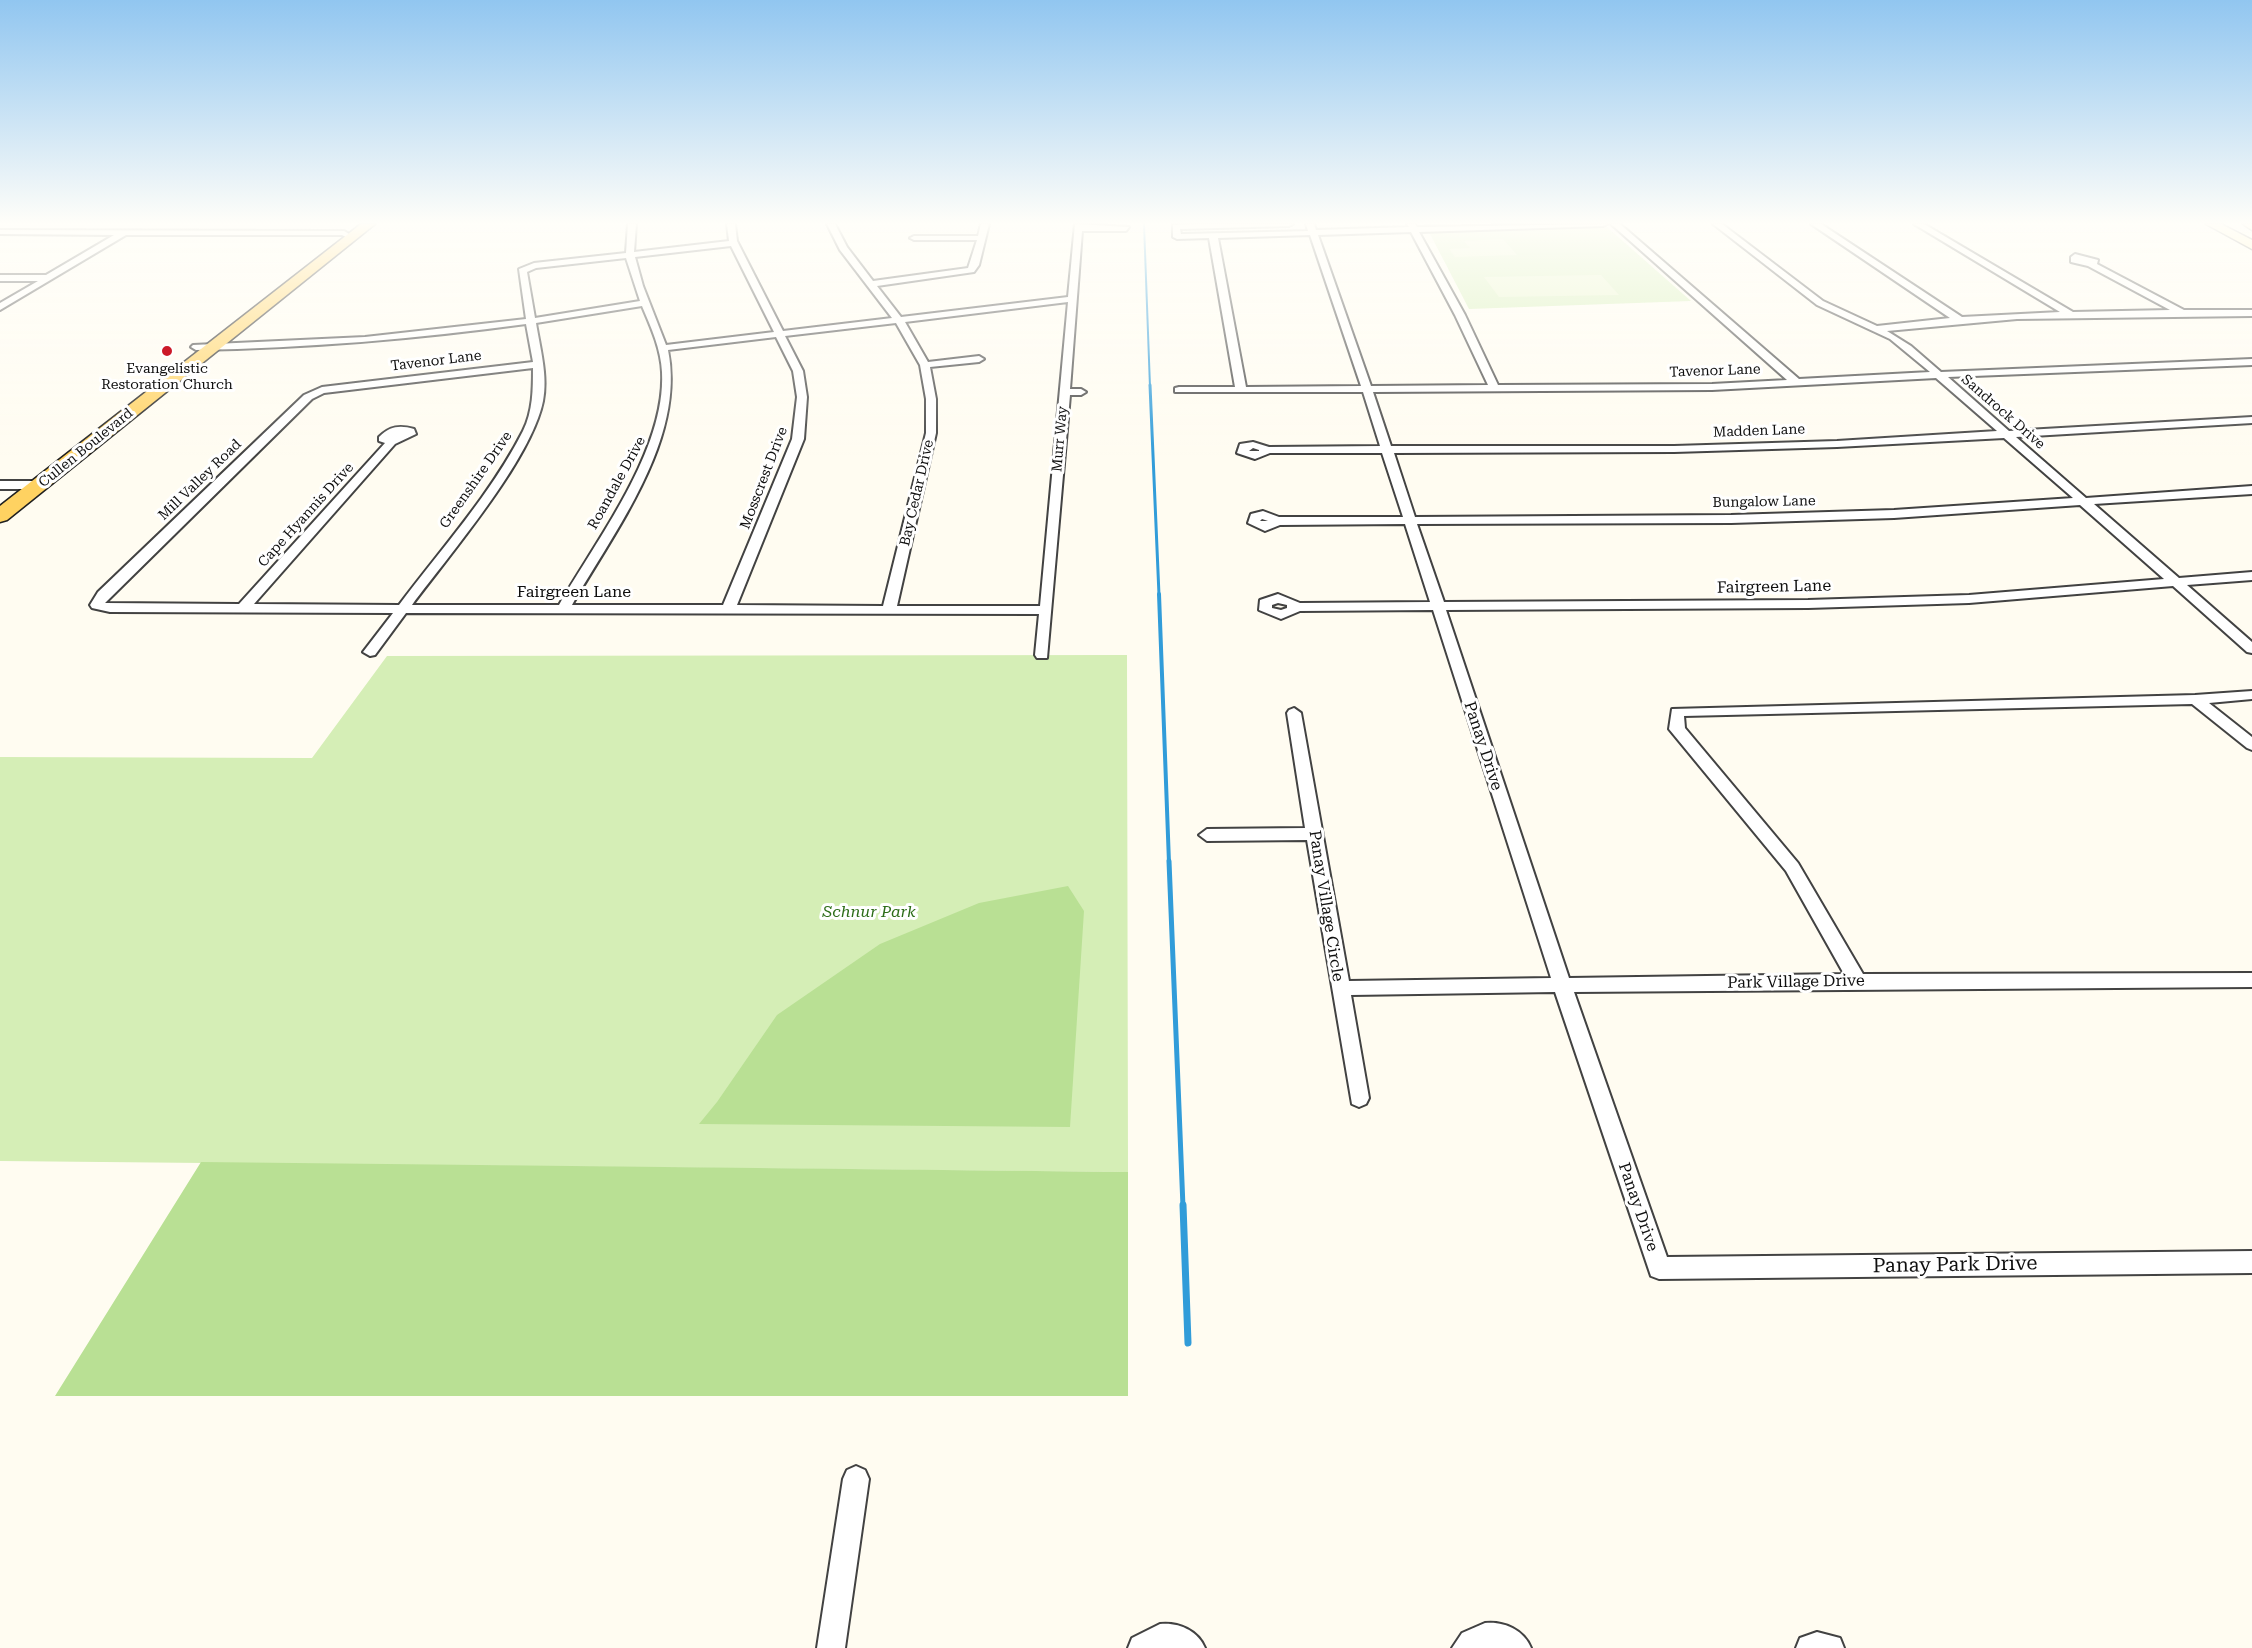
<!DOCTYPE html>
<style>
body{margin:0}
canvas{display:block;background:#fffcf1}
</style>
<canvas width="2252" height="1648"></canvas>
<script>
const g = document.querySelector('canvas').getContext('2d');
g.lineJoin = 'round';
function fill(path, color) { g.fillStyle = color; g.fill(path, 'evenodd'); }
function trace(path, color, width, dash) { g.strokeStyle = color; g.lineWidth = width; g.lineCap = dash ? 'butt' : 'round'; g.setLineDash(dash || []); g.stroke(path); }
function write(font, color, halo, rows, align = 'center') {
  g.font = font + ' "Roboto Serif",serif'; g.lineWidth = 6; g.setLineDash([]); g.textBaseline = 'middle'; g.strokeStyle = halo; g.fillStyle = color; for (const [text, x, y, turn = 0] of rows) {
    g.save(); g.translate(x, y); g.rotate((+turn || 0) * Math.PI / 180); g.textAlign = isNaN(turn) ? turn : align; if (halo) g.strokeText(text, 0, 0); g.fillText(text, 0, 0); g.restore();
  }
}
fill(new Path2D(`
 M1607,227L1691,301L1469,309L1429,232Z
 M1127,655L1128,1172L0,1161V757L312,758L387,656Z`), '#d5eeb6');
fill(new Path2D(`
 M1068,886L1084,911L1070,1127L699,1124L717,1102L777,1015L880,944L979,903Z
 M201,1162L1128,1172V1396H55Z`), '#b9e094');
fill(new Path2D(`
 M1503,239L1517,255L1455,257L1449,249L1470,248L1464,241Z
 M1601,275L1619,295L1499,297L1484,277Z`), '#e7f4c9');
trace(new Path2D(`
 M1144,224L1150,387`), '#319cd9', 2);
trace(new Path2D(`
 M1150,385L1159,595`), '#319cd9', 3);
trace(new Path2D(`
 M1159,594L1169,863`), '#319cd9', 4);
trace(new Path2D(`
 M1169,861L1183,1207`), '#319cd9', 5);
trace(new Path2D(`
 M1183,1205L1188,1343`), '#319cd9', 7);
const street = new Path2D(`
 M628,224H636L634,252L729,241L727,224H735L737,241L783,331L892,318L840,250L827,224H835L847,247L873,281L968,268L977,240H914L910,238L914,236H978L981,224H989L979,265L974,272L877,286L901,317L1068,297L1075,224L1129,227L1126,231H1082L1070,389H1081L1086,392L1081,395H1070L1047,658H1037L1035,655L1039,614L406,613L375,655L370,656L363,652L393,613L110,612L92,608L90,605L98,592L304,395L322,387L533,362L526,324C417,339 307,348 196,350L191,347L193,345L365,337L526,319L519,269L534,263L626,253ZM731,246L774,332L666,345L643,286L635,257ZM626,258L640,301L535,318L527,272L536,268ZM1068,302L1040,606H897L936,433V399L930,367L979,362L984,359L979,356L928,362L905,322ZM642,306C651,327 661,349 662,372C666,450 597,539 559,605H412C450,554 531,460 543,401C548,376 540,348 536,323ZM896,323L920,365L926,399V433L883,606L737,605L804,439L807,397L803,371L785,336ZM776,337L793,371L797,397L792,439L723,605H572C615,530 686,439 668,350ZM533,368C533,389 533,411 523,431C491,494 441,549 399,605L254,604L395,444L416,434L414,429C400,425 390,426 379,437V441L385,443L239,604L105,603L312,399L324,393Z
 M1193,224H1293L1289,226L1180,229L1181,234L1308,231L1306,224H1314L1316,230L1409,227L1407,224H1415L1417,227L1607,224L1603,226L1419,232L1465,315L1498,385L1712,384L1787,380L1611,224H1620L1799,379L1930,372L1890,339L1817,305L1713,224H1722L1823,301L1877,326L1950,318L1811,224H1821L1962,317L2060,312L1914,224H1924L2073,312L2170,310L2088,266L2071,262V257L2075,254L2098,260L2097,264L2184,310H2252V316L2017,319L1887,331L1911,346L1941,372L2252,359V365L1948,377L2009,431L2252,417V423L2016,437L2086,498L2252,486V494L2094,504L2179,578L2252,572V580L2187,585L2252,642V653L2247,652L2173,586L1969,603L1808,608L1446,610L1569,978L1844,974L1786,871L1669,729L1672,709L2195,695L2252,691V699L2209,703L2252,737V750L2247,748L2192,704L1684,716L1685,728L1798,863L1863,974L2252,973V987L1574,992L1667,1257L2252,1251V1273L1659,1279L1651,1276L1555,992L1351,995L1369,1098L1366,1104L1359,1107L1352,1104L1307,840L1207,841L1199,835L1207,829L1305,828L1287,713L1289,710L1294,708L1301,713L1349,981L1551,978L1433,610L1300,611L1281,619L1259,610L1260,600L1278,594L1300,603L1430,602L1405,524L1280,525L1265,531L1248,523L1251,514L1263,511L1279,517H1403L1382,453H1270L1255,459L1237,453L1240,444L1253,442L1269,447L1380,446L1363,392H1175V388L1179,387H1235L1209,238L1177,239L1173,237V225ZM1411,232L1455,315L1488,385L1371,386L1318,235ZM1310,235L1361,386L1246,387L1218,238ZM1936,378L1997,431L1837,441L1674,446H1391L1373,392L1712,390ZM2004,438L2073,498L1894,510L1731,515L1415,517L1394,453L1674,452L1837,447ZM1253,448L1259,450V451H1249ZM2080,505L2164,579L1969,595L1808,600L1444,602L1417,524L1731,523L1894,518ZM1262,519L1268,521H1260ZM1278,603L1287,605V608L1281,610L1272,608V605Z
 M0,230L344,231L356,238L352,240L342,235H126L0,310V303L38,281H0V275H46L114,235L0,234Z
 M0,481H40L46,485L40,489H0Z
 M856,1466L865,1470L869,1479L845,1648H817L843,1479L847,1470Z
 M1485,1623C1504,1621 1524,1630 1531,1648H1452L1462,1633Z
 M1160,1624C1179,1622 1198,1631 1205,1648H1128L1132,1638Z
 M1817,1632L1840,1638L1844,1648H1796L1800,1638Z`);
const secondary = new Path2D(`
 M2206,224H2221L2252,240V249Z
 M2243,224H2252V230Z`);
const primary = new Path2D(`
 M361,224H375L7,520L0,522V506Z`);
trace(street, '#424242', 4);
trace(secondary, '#313131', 3);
trace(primary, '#202020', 3);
fill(street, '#fff');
fill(secondary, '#fff2ac');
fill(primary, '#ffd261');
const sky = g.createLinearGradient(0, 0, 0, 455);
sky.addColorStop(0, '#91c6f0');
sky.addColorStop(0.49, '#fffef9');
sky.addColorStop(1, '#fffef900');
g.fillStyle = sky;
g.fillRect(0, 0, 2252, 455);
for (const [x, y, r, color] of [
 [167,351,6,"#cc1a29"]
]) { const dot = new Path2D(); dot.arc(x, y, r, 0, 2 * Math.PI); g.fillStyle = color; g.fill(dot); trace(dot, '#fff', 2); }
write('14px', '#0f0f0f', '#fff', [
 ["Tavenor Lane",436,361,-7],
 ["Tavenor Lane",1715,371,-2],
 ["Sandrock Drive",2003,412,41],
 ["Madden Lane",1759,431,-2],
 ["Murr Way",1060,439,-85],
 ["Cullen Boulevard",86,448,-39],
 ["Mosscrest Drive",764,478,-69],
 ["Mill Valley Road",200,480,-44],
 ["Greenshire Drive",476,480,-55],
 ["Roandale Drive",617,483,-61],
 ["Bay Cedar Drive",917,493,-77],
 ["Bungalow Lane",1764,502,-1],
 ["Cape Hyannis Drive",306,515,-48]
]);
write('14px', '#0f0f0f', '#fff', [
 ["Evangelistic",167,369],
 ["Restoration Church",167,385]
]);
write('16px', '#0f0f0f', '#fff', [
 ["Fairgreen Lane",1774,587,-1],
 ["Fairgreen Lane",574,592],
 ["Panay Drive",1483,746,72],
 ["Panay Village Circle",1326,906,81],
 ["Park Village Drive",1796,982,-1],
 ["Panay Drive",1638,1207,71]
]);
write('italic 16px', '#2d6d19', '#fff', [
 ["Schnur Park",869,912]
]);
write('20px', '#0f0f0f', '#fff', [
 ["Panay Park Drive",1955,1265,-1]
]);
</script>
